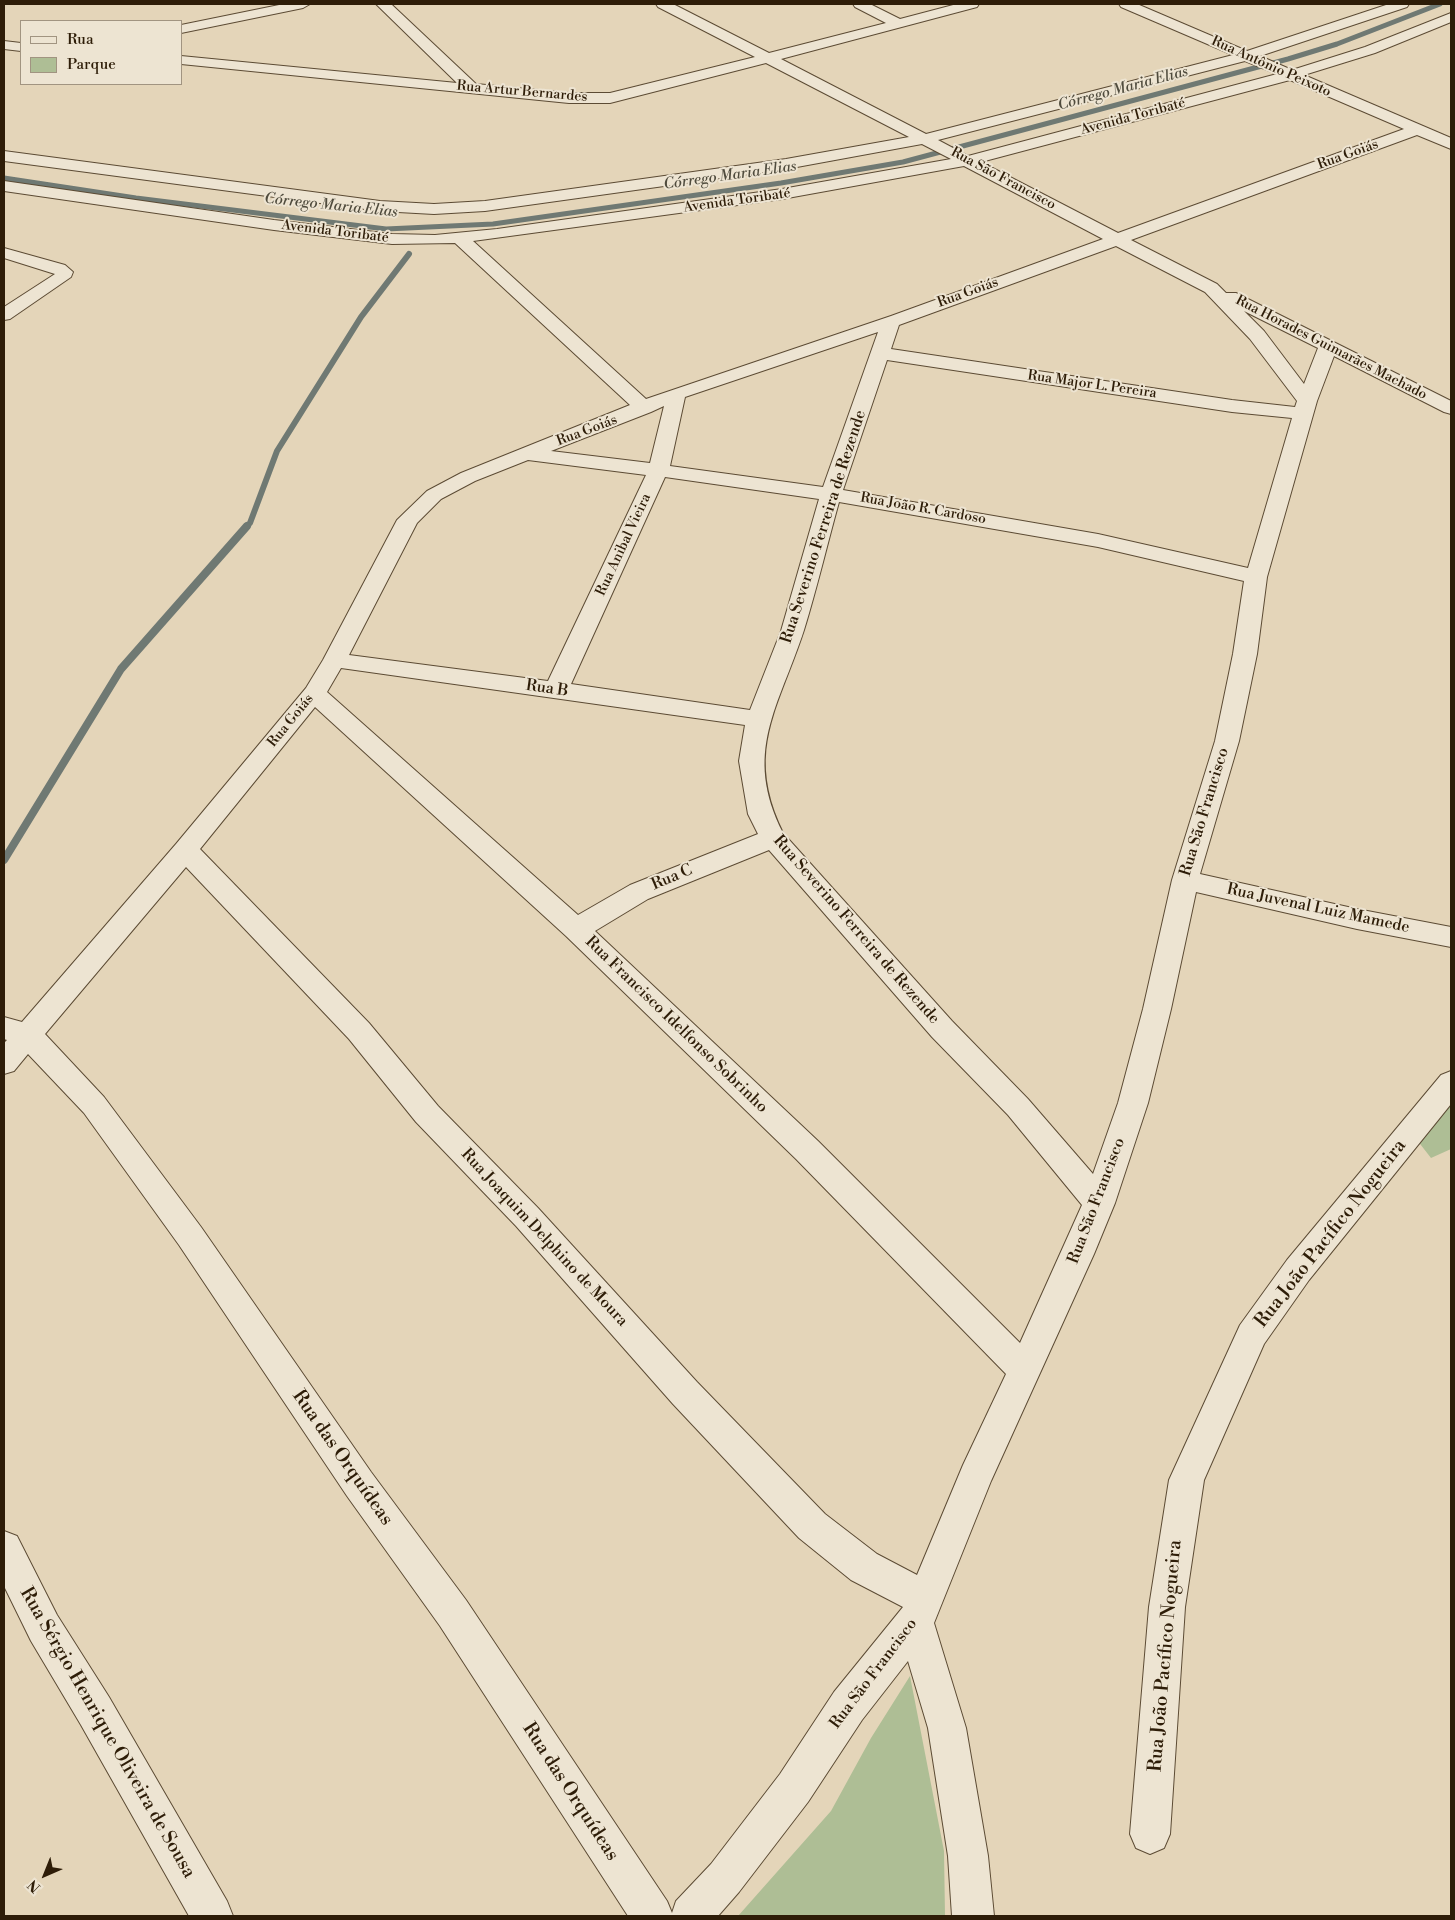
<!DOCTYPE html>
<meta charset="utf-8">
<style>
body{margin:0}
#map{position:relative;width:1455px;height:1920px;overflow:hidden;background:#e4d5b9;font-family:"Libre Bodoni",serif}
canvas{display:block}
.frame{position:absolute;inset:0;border:5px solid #2e1d08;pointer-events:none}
.legend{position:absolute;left:20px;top:20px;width:162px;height:65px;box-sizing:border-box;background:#ede4d2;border:1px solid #a19481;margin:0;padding:6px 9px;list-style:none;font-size:15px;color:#2e1d08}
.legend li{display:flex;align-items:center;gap:10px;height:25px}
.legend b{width:25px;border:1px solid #a19481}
.north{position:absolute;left:20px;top:1850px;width:50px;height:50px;-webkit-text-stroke:4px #ede4d2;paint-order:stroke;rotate:224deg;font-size:14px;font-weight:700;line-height:20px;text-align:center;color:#2e1d08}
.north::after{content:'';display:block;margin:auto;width:18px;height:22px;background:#2e1d08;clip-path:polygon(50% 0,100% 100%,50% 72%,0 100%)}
</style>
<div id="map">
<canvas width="1455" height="1920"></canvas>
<div class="frame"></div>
<ul class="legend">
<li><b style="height:6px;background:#ede4d2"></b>Rua</li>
<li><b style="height:14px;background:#aebe95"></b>Parque</li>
</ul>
<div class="north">N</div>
</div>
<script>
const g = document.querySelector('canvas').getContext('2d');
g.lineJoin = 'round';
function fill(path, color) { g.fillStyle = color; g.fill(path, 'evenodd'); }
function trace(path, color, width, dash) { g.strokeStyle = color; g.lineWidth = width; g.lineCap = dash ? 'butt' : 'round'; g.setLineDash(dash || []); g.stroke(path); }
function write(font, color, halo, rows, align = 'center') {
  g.font = font + ' "Libre Bodoni",serif'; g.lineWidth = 4; g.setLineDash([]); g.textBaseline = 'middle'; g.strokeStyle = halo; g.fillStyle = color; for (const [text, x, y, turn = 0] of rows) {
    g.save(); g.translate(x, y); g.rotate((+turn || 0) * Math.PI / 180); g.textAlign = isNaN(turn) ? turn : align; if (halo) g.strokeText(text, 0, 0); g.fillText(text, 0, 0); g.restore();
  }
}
fill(new Path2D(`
 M1451,1100V1149L1431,1158L1417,1140Z
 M910,1676L944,1851L945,1916H738L831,1811L871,1738Z`), '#aebe95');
trace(new Path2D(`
 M4,178L136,198L386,229L493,224L781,183L903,162L1288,59L1337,44L1440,4`), '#6f7973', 5);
trace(new Path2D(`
 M246,527L250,523L277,451L361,317L409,254`), '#6f7973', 6);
trace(new Path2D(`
 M4,860L121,669L247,526`), '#6f7973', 8);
const minor = new Path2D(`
 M284,4H310L303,8L181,33V25Z
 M376,4H391L476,84L569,93H610L755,57L658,7L656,4H673L769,53L886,23L855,7L853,4H870L900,19L957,4H979L977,7L781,59L926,134L1233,55L1121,7L1119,4H1137L1247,51L1389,4H1409L1407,7L1260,56L1292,70L1365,47L1451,13V22L1375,53L1304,75L1451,138V149L1417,135L1131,240L1217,284L1226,293H1236L1451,401V414L1444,412L1334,356L1317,401L1267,577L1257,654L1239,741L1200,874L1357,909L1451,927V947L1357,929L1196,892L1171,1009L1148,1103L1115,1203L1094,1254L991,1481L934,1623L966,1728L988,1856L994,1916H952L948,1856L928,1728L908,1661L862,1720L808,1802L739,1892L718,1916H628L440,1626L347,1496L179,1245L84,1113L28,1054L14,1071L4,1074V1043L7,1040L4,1039V1017L22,1022L176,844L306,688L323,660L397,520L427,491L461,473L630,405L455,243L392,244L274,230L4,191V181L274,220L392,234L435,235L497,229L782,189L951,159L922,144L786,169L485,211L434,214L380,211L4,161V151L380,201L434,204L485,201L786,159L909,137L766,63L610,103H569L181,64V56L457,83ZM1245,61L1277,74L968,156L938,140ZM1290,80L1404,129L1118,233L981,162ZM964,166L1103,239L891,316L646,399L473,241L782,199ZM1116,246L1205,292L1250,339L1297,401L1295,407L1232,400L891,349L899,325ZM1244,311L1318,348L1304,384L1264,331ZM878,332L823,487L670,466L685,397ZM887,360L1232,412L1292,418L1248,568L1098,534L843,490ZM664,406L650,463L551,451L651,412ZM528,460L646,475L548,681L349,655L417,523L441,499L475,481ZM665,477L819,499L781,631L750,710L571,684ZM839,502L1098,547L1244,581L1233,654L1215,741L1172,880L1143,1009L1118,1103L1093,1174L1028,1099L952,1021L783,833C742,752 779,707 804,630C817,588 827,545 839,502ZM341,668L745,725L739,761L748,814L758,834L630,885L578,915L327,692ZM315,707L566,936L796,1159L1006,1374L963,1465L917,1575L877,1554L825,1514L697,1382L538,1208L438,1106L369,1023L200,849ZM769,850L932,1037L1008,1115L1082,1205L1020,1343L818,1141L595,931L648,899ZM186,867L349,1039L416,1122L516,1226L673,1404L799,1538L851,1580L903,1607L834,1692L780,1774L711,1864L676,1901L672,1913L667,1901L466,1600L371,1472L201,1227L104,1097L45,1034Z
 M4,41L21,43V51L4,49Z
 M4,248L65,265L73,272L71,277L10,319L4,320V307L55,274L4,258Z
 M1451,1071V1104L1309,1280L1264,1344L1204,1480L1185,1607L1170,1834L1164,1848L1150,1854L1136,1848L1130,1834L1149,1607L1169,1480L1240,1325L1287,1260L1441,1075Z
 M4,1531L17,1536L57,1615L109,1697L227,1901L233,1916H189L81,1725L31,1641L4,1586Z`);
trace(minor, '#5c4b34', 2);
fill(minor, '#ede4d2');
write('14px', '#2e1d08', '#ede4d2', [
 ["Rua Antônio Peixoto",1271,67,24],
 ["Rua Artur Bernardes",522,92,5],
 ["Avenida Toribaté",1133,117,-15],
 ["Rua Goiás",1348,155,-20],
 ["Rua São Francisco",1003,179,28],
 ["Avenida Toribaté",737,201,-8],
 ["Avenida Toribaté",335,232,7],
 ["Rua Goiás",968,293,-20],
 ["Rua Horades Guimarães Machado",1331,348,27],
 ["Rua Major L. Pereira",1092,385,8],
 ["Rua Goiás",587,431,-21],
 ["Rua João R. Cardoso",923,509,10],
 ["Rua Anibal Vieira",624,545,-65],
 ["Rua Goiás",291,721,-51]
]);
write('italic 15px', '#4f4b3d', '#ede4d2', [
 ["Córrego Maria Elias",1123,89,-15],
 ["Córrego Maria Elias",730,176,-8],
 ["Córrego Maria Elias",331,206,6]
]);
write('16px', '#2e1d08', '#ede4d2', [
 ["Rua Severino Ferreira de Rezende",824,527,-72],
 ["Rua B",547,689,8],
 ["Rua São Francisco",1205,812,-73],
 ["Rua C",672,878,-23],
 ["Rua Juvenal Luiz Mamede",1318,909,12],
 ["Rua Severino Ferreira de Rezende",856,930,49],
 ["Rua Francisco Idelfonso Sobrinho",676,1025,44],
 ["Rua São Francisco",1097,1201,-69],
 ["Rua Joaquim Delphino de Moura",544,1238,47],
 ["Rua São Francisco",874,1674,-53]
]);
write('19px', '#2e1d08', '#ede4d2', [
 ["Rua João Pacífico Nogueira",1331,1234,-52],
 ["Rua das Orquídeas",342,1458,55],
 ["Rua João Pacífico Nogueira",1166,1656,-85],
 ["Rua Sérgio Henrique Oliveira de Sousa",107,1733,60],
 ["Rua das Orquídeas",570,1792,57]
]);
</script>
